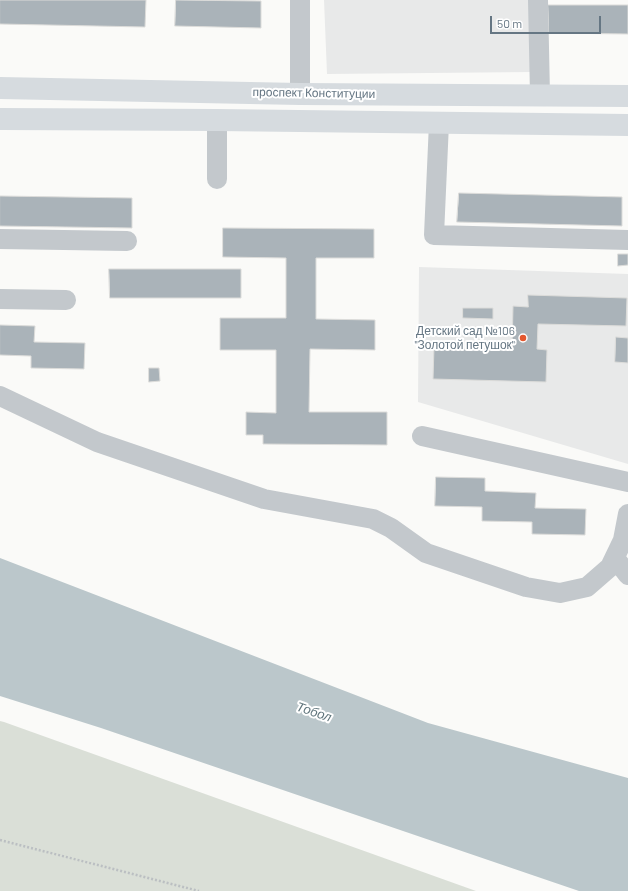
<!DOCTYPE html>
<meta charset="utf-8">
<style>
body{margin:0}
#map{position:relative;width:628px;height:891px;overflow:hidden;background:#fafaf8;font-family:Barlow,sans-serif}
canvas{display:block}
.scale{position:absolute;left:490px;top:16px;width:111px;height:18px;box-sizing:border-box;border:2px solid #657683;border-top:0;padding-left:5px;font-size:12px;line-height:14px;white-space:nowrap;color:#657683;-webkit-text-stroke:3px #fff;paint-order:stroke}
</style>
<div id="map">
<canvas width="628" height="891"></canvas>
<div class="scale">50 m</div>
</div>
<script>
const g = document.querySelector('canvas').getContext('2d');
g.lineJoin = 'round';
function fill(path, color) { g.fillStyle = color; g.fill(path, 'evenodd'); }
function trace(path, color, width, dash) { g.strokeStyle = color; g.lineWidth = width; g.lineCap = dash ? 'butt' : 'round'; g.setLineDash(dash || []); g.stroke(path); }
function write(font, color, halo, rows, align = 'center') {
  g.font = font + ' Barlow,sans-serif'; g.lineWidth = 4; g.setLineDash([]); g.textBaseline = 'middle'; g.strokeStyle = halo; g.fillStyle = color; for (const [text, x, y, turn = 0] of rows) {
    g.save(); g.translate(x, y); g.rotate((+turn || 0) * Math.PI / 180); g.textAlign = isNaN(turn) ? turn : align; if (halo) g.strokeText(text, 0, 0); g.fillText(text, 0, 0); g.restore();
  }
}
fill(new Path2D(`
 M324,0H529L532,72L327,74Z
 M419,267L628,274V464L418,402Z`), '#e8e9e9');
fill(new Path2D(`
 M0,721L4,722L476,891H0Z`), '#dadfd7');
fill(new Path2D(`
 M0,558L428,723L628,778V891H579L101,728L0,696Z`), '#bbc7cb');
const building = new Path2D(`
 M0,0H146L145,27L0,24Z
 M176,0L261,1V28L175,26Z
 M548,5H628V34L549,33Z
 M459,193L622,197V226L457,222Z
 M0,196L132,198V228L0,226Z
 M223,228L374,229V258H316V319L375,320V350L310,349L309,412H387V445L263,444V435H246V412L276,413V350H220V318H286V258L223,257Z
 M618,254H628V265L618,266Z
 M109,269H241V298H110Z
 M528,295L627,298L626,326L538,324L537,349L547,350L546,382L433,379L434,347L512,350L513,306L528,307Z
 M463,308H493V319L463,318Z
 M0,325L35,326L34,342L85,343L84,369L31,368V356L0,355Z
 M616,337L628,338V363L615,362Z
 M149,368H159L160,381L149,382Z
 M436,477L485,478V491L536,493L535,508L586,509L585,535L532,534V522L482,521V507L435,506Z`);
fill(building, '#aab3b9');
trace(building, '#dcdcda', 1);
trace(new Path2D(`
 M0,840L199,891`), '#bbbfc2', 2.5, [2, 2]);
trace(new Path2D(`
 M538,0L540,95
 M300,94V0
 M439,123L434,235L628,240
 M217,179V120
 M0,239L127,241
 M0,299L66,300
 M0,396L97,442L264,499L373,519L391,528L426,553L526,587L560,593L587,587L610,567L623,540L628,514
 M422,436L628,482
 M615,558L628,575`), '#c3c8cc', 20);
trace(new Path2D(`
 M0,88L300,94L628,96
 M0,119L217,120L628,125`), '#d6dbdf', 22);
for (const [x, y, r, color] of [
 [523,338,4,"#e4572e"]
]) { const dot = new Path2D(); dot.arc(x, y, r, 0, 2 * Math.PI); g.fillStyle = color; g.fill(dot); trace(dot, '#fff', 1.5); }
write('12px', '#657683', '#fff', [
 ["проспект Конституции",314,93,1]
]);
write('12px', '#657683', '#fff', [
 ["Детский сад №106",515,331],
 ["\"Золотой петушок\"",515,345]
], 'right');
write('italic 13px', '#60757c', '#fff', [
 ["Тобол",314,712,19]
]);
</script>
